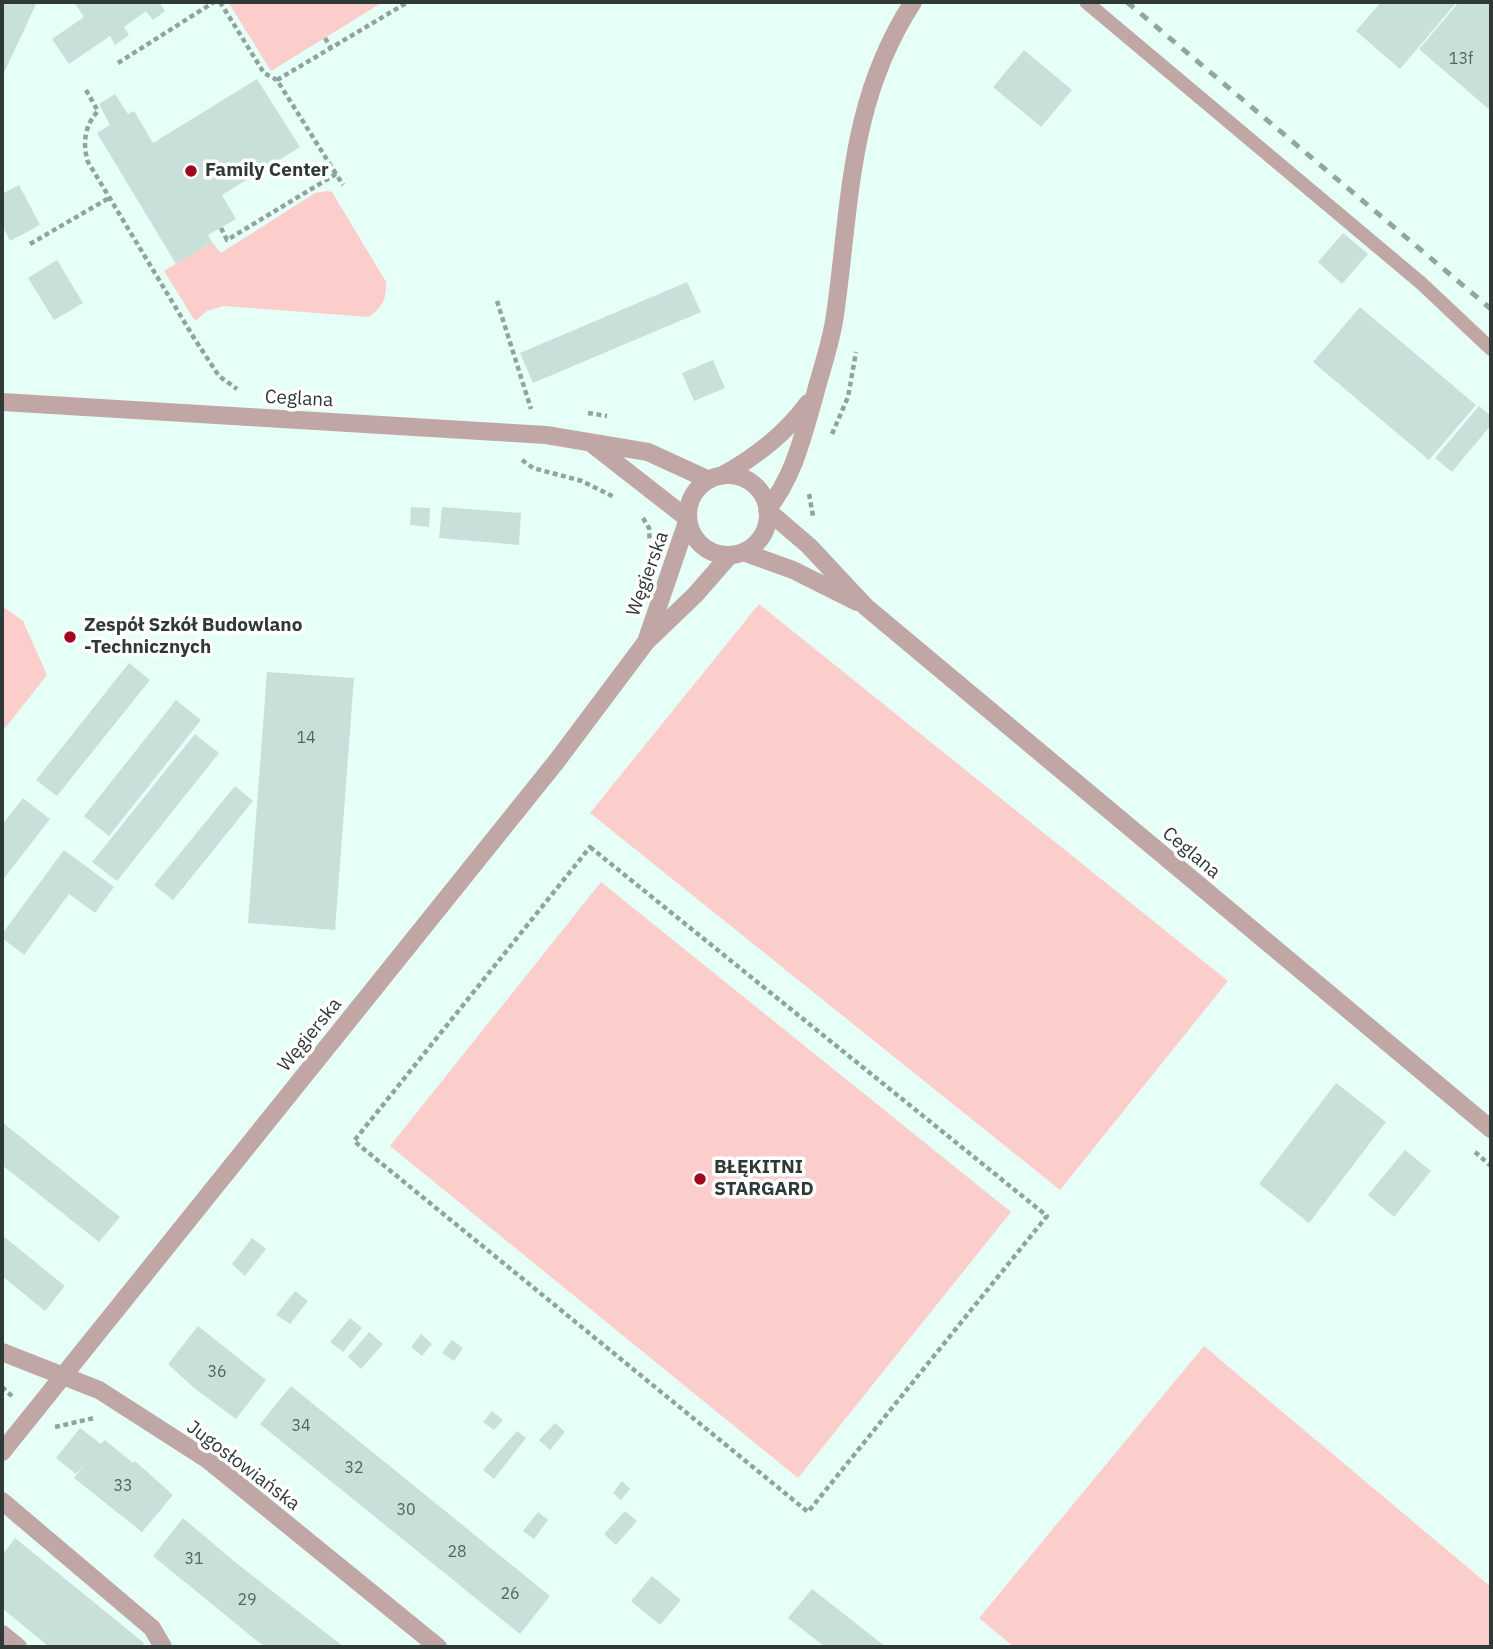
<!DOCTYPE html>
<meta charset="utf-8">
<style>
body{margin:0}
#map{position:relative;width:1493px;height:1649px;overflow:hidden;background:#e6fff7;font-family:"IBM Plex Sans",sans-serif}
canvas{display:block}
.frame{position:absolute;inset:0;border:4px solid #2f3936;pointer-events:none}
</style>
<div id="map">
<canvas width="1493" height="1649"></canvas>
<div class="frame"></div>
</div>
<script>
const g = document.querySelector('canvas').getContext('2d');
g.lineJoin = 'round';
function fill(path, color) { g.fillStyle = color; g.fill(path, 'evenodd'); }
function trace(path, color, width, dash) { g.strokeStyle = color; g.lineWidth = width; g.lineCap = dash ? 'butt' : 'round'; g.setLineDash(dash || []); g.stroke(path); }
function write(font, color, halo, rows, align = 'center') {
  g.font = font + ' "IBM Plex Sans",sans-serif'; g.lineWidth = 7; g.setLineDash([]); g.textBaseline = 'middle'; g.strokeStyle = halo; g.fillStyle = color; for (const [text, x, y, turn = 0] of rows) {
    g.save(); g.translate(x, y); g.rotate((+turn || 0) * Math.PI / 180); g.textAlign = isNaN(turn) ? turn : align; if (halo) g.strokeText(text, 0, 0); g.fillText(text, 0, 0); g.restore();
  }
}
fill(new Path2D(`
 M228,2H383L271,71Z
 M327,191L332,192L386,282C387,299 382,307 369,317L224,306L207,311L195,321L164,271L212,242L221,253L315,193Z
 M759,604L1228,981L1060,1190L590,813Z
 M2,606L23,621L47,675L2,732Z
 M601,882L1011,1212L798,1478L390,1146Z
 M1204,1346L1491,1587V1647H1014L979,1618Z`), '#fccecb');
fill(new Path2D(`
 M2,2H37L2,77Z
 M74,2H159L165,11L153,20L146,11L124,27L129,35L115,45L110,36L69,64L52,39L84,17Z
 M1381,2H1457L1400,69L1356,31Z
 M1459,2H1491V111L1419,49Z
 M1024,50L1072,90L1041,127L993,87Z
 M257,79L300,147L222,195L236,219L208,235L212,242L176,264L97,133L110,125L99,104L115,94L128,114L134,111L153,143Z
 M19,185L40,225L10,241L2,225V194Z
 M1343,233L1368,254L1342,284L1318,262Z
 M57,260L83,303L54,320L28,278Z
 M687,282L701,312L533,383L520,353Z
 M1360,307L1476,405L1429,460L1313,362Z
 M713,360L725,388L694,401L682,373Z
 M1479,406L1491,416V425L1452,472L1435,458Z
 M411,507L430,508L429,527L410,525Z
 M442,507L521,513L519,545L439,538Z
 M129,663L150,680L57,796L36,780Z
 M267,672L354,678L335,930L248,923Z
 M176,700L201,720L109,836L84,816Z
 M195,734L219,753L117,881L92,862Z
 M235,786L253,801L173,900L154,885Z
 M23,798L50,819L2,881V825Z
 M64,850L114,887L95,913L69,894L24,955L2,938V934Z
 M1336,1083L1386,1122L1309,1223L1259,1184Z
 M2,1122L120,1217L99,1242L2,1165Z
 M1405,1150L1431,1171L1394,1217L1368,1195Z
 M2,1235L65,1286L45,1311L2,1276Z
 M252,1238L266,1249L245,1276L232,1264Z
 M295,1291L308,1301L290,1324L276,1315Z
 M350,1318L362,1328L343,1352L330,1342Z
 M198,1326L266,1380L236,1419L194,1388L168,1364Z
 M369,1332L383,1344L361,1369L348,1357Z
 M421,1334L432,1344L422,1356L411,1347Z
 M452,1340L463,1348L454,1361L442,1353Z
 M291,1386L550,1596L520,1634L260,1424Z
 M492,1411L503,1420L494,1430L483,1422Z
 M555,1423L565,1432L550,1450L539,1440Z
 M80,1428L101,1444L105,1440L133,1463L135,1461L173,1495L142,1532L74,1478L86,1463L76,1474L56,1458Z
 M517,1431L526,1438L494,1479L483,1470Z
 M622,1481L630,1489L621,1500L613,1493Z
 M625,1511L637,1521L616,1545L604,1534Z
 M538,1512L548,1520L534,1539L523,1531Z
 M183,1518L235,1562L344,1647H266L257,1641L153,1556Z
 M15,1538L144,1643L141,1647H49L2,1608V1555Z
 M652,1576L681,1600L660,1625L631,1601Z
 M812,1589L886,1647H825L788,1618Z`), '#c8e0d9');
trace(new Path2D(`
 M220,2L264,73L277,80L336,174
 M325,38L331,48
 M118,63L214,2
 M277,80L408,2
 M86,90L98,111C85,125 82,143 88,162L194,338L219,376L237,389
 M221,228L227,240L336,174L343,185
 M30,244L109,198
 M497,301L531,409
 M588,413L607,416
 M832,434L848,397L856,352
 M522,460L533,468L582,481L614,497
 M809,494L813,516
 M643,518L649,528L650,546
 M590,847L1047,1216L808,1512L354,1141Z
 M1475,1152L1491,1166
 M2,1387L14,1398
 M55,1427L94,1418`), '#91a39d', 4.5, [5, 3.5]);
trace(new Path2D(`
 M1086,2L1421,283L1491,349`), '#c0a6a4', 14);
trace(new Path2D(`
 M913,2C848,102 851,203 835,315C831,344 821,370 814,398C802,439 794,476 767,510L809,546L866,607L1491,1129
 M2,402L546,435L648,452L709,480
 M592,444L688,519L647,639
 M688 515a40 40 0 1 1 80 0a40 40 0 1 1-80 0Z
 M721,476C754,458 786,433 808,403
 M743,552L793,570L857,602
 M2,1352L99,1390L208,1460L438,1647
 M2,1452L556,762L646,642L695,595L730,555
 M2,1501L152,1628L163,1647
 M2,1634L18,1647`), '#c0a6a4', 18);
trace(new Path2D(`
 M1127,2L1491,309`), '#93a5a0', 5, [9, 9]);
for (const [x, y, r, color] of [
 [191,171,7,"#a30620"],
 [70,637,7,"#a30620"],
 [700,1179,7,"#a30620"]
]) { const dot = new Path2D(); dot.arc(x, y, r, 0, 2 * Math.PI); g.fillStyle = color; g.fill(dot); trace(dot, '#fff', 2.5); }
write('16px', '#55635f', null, [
 ["13f",1461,59],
 ["14",306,738],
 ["36",217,1372],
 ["34",301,1426],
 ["32",354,1468],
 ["33",123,1486],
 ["30",406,1510],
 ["28",457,1552],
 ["31",194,1559],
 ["26",510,1594],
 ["29",247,1600]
]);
write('bold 19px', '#2f3936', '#fff', [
 ["Family Center",205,171],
 ["Zespół Szkół Budowlano",84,626],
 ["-Technicznych",84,648],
 ["BŁĘKITNI",714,1168],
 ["STARGARD",714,1190]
], 'left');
write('19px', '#2f3936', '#fff', [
 ["Ceglana",299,399,3],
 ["Węgierska",648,574,-70],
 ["Ceglana",1191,853,40],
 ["Węgierska",310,1035,-51],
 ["Jugosłowiańska",243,1466,37]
]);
</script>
